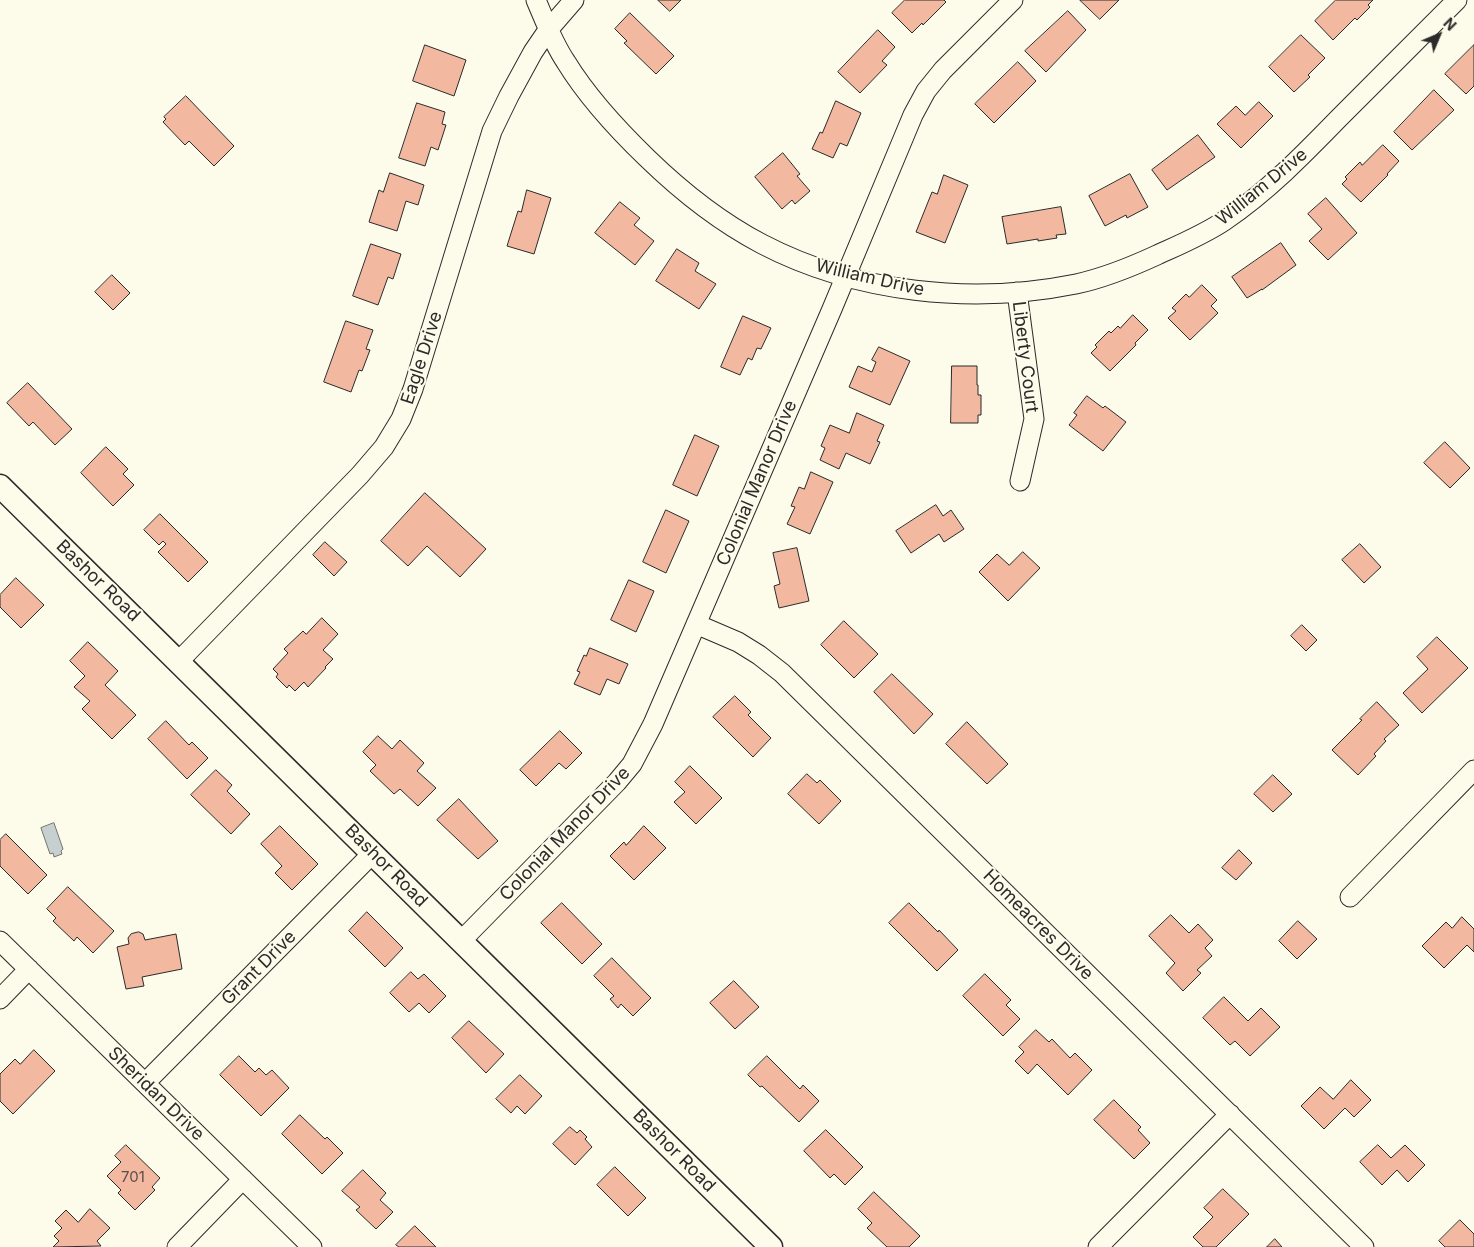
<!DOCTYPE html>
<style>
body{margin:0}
#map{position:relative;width:1474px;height:1247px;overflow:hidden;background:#fdfbea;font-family:Inter,sans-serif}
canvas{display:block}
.north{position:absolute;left:1414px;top:10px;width:50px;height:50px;-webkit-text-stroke:4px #fdfbea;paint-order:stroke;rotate:45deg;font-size:14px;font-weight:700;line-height:20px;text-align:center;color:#2b2b2b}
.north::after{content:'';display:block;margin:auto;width:18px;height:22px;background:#2b2b2b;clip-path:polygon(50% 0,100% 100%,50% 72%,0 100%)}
</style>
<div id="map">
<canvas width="1474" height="1247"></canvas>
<div class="north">N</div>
</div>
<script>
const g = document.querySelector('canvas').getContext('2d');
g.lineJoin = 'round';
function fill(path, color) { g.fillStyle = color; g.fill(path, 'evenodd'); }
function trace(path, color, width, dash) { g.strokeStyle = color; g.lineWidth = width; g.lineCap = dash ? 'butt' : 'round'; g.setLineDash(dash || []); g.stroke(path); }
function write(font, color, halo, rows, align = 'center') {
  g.font = font + ' Inter,sans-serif'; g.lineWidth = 4; g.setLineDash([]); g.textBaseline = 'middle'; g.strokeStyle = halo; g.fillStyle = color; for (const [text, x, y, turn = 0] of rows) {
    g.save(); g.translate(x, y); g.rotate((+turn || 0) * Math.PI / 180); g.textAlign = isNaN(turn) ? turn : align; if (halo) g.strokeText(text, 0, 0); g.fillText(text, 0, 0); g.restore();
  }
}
const water = new Path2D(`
 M54,823L63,849L61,851L62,854L54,857L53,853L50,854L41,828Z`);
fill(water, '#c7d0d0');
trace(water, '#74746e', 1);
const building = new Path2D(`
 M658,0H681L670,11Z
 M905,0H944L946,2L923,25L922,23L912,33L892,13Z
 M1080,0H1119L1100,19Z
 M1336,0H1373L1368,5L1370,7L1357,20L1355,18L1333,40L1315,21Z
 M1068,11L1086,30L1046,72L1025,51Z
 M630,13L674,56L656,74L624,43L627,41L615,29Z
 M878,30L895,47L882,61L887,65L860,93L838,72Z
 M1301,35L1325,58L1308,75L1310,77L1294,92L1269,67Z
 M425,45L466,60L454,96L413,81Z
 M1474,45V86L1466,94L1445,74Z
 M1018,62L1036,81L994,123L975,104Z
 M1434,90L1454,110L1412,150L1394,132Z
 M186,96L234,146L214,166L189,141L185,145L163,122L166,119L164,117Z
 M836,101L861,113L847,146L840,143L833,158L812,149L820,132L822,133Z
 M1259,102L1273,116L1241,148L1217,124L1236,106L1245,115Z
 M417,103L445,112L442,124L446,125L438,150L431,147L425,166L399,158Z
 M1198,135L1215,157L1167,190L1152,170Z
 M1383,145L1399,161L1387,174L1388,175L1361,202L1342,184L1347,179L1345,177L1360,162L1362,165Z
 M783,153L800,174L797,176L810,191L795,204L792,200L782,209L755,177Z
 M390,173L424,185L418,205L406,201L397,231L369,222L379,190L383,192Z
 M1130,174L1148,207L1127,218L1126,215L1105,226L1089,196Z
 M944,175L968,185L945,243L916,232L932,192L937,194Z
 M527,190L551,198L534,254L507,246L518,211L521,212Z
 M1326,198L1357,233L1328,260L1309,241L1322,229L1308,214Z
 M620,202L640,218L634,225L654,241L635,265L595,233Z
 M1061,207L1066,234L1056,235L1057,238L1038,241V239L1007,244L1002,217Z
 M1281,243L1296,265L1262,290V289L1247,298L1232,277Z
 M371,244L401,254L393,279L388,277L378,305L353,296Z
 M677,249L699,263L695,271L716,284L699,309L656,281Z
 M112,275L130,293L113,310L95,292Z
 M1202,285L1217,300L1211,306L1218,313L1190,340L1168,318L1176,311L1172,308L1186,294L1189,297Z
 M1133,315L1148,330L1135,343L1136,345L1110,371L1091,353L1097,347L1095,345L1109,331L1111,333L1118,326L1120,328Z
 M743,316L771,328L761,349L757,348L752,360L748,358L740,375L721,367Z
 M346,321L373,330L366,349L370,350L362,371L359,370L351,392L324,382Z
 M879,347L910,361L890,405L849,387L858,366L872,372L876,362L872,360Z
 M952,366H977V385H978V395H981V415H978V423H951Z
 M28,383L72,429L55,445L33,422L29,426L7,403Z
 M1087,396L1103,408L1105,406L1126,422L1103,451L1069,425L1077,415L1074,413Z
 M857,413L884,425L877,441L880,442L870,464L846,453L839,469L820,460L825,448L821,446L830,425L849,433Z
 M695,435L719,446L697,496L673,485Z
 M1445,442L1470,468L1450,488L1424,463Z
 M106,447L128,469L123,474L134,485L113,506L81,473Z
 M811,472L833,482L810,534L787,524L795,507L791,506L799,487L804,489Z
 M425,493L486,549L460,577L427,546L408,566L381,541Z
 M936,505L943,516L951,510L964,529L944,542L939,534L911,553L896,531Z
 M666,510L689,521L666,573L643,562Z
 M160,514L208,562L188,582L158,552L166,544L163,541L159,545L144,530Z
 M325,542L347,562L334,576L313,555Z
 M1360,544L1381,567L1364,583L1342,560Z
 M797,548L809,601L779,608L774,586L780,584L773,553Z
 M1023,552L1040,568L1008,601L979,572L997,554L1009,565Z
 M16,578L44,605L21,628L0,607V595Z
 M629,580L654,591L636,632L611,620Z
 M322,618L338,634L323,650L333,659L325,667L326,668L308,687L304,682L295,691L289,685L287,688L276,677L278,674L273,669L288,653L284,649L303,631L306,634Z
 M844,621L878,654L854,678L821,645Z
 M1302,625L1317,640L1306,651L1291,636Z
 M1437,637L1468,668L1422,713L1403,693L1428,669L1417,657Z
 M88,642L118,671L105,685L136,715L112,739L82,709L90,701L74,687L85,676L70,661Z
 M590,648L628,664L619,684L607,679L600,695L574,684L580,672L577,671L584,655L586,656Z
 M892,674L933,714L914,734L874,692Z
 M735,696L751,712L748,715L771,738L753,757L713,717Z
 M1377,702L1399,725L1384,739L1386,741L1374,754L1376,756L1358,775L1332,750L1362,720L1360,719Z
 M166,721L189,745L192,742L208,758L187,779L148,739Z
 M967,722L1008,764L987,784L946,744Z
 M560,731L582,753L566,769L559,763L536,786L520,770Z
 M378,736L392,749L400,740L424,763L417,771L436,788L418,806L400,789L394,794L370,771L376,765L363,752Z
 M690,766L722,798L696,824L674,802L685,792L675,782Z
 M216,770L232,785L227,791L250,814L231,834L191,795Z
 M807,774L817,783L820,780L841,801L819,824L788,794Z
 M1273,775L1292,794L1273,812L1254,794Z
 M459,799L498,841L478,859L437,820Z
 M280,826L318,864L292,890L275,873L282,866L261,844Z
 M644,826L666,848L634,880L610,856L624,842L626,845Z
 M6,834L47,875L28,894L0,866V840Z
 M1239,850L1252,863L1236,880L1222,868Z
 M68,887L114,931L93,953L77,937L74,941L53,921L56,918L47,909Z
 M562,903L602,944L582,964L541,923Z
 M909,903L938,932L939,930L958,950L937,971L889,923Z
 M367,912L403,948L385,967L349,931Z
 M1171,915L1189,933L1198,924L1213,940L1205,948L1212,956L1197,970L1201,973L1183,991L1166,973L1175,963L1149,936Z
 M1462,917L1474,929V952L1467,945L1444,968L1422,946L1446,922L1452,928Z
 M1298,921L1317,939L1297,959L1279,941Z
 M139,932L143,934L145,940L176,934L182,969L142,977L144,986L126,989L117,947L129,944L128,938L131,934Z
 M612,958L651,998L633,1016L621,1004L618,1008L610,999L614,996L594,976Z
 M411,972L418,979L424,974L446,996L429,1013L419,1003L409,1012L390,993Z
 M985,974L1011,1000L1006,1005L1020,1019L1003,1036L963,996Z
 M734,981L759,1007L735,1029L710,1003Z
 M1224,997L1248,1021L1261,1008L1280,1027L1250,1056L1235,1041L1230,1045L1203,1018Z
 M469,1021L504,1054L486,1073L452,1038Z
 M1036,1030L1049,1042L1052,1039L1070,1058L1075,1053L1092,1070L1068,1095L1037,1064L1028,1074L1015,1061L1024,1052L1019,1047Z
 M34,1050L55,1071L13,1114L0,1101V1074L15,1059L20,1064Z
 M239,1056L255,1072L259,1068L266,1075L272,1070L289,1088L261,1116L220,1075Z
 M767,1056L800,1089L803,1085L819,1101L799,1122L762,1086L760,1087L748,1075Z
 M520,1075L542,1096L525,1114L517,1106L511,1113L496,1099Z
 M1351,1080L1371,1100L1354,1117L1345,1108L1324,1129L1301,1106L1320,1087L1333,1099Z
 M1114,1100L1141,1127L1138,1130L1150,1143L1134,1159L1094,1120Z
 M300,1115L325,1139L327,1137L343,1153L322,1174L282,1134Z
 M570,1127L577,1133L580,1130L587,1137L585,1139L592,1147L575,1165L553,1144Z
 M826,1130L863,1167L845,1185L834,1174L830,1178L804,1151Z
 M126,1145L160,1178L152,1187L155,1190L135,1210L118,1193L121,1190L107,1176L121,1162L115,1156Z
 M1378,1145L1391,1158L1405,1145L1425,1165L1408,1182L1397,1170L1382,1185L1360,1162Z
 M615,1167L646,1198L628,1216L597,1185Z
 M363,1170L386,1193L380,1200L393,1212L376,1229L356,1210L360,1207L342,1191Z
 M1223,1189L1249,1214L1216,1247H1203L1193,1237L1213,1217L1204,1208Z
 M874,1192L920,1236L909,1247H887L867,1228L872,1223L858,1209Z
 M90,1209L110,1228L97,1241L101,1246L53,1247L59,1241L54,1236L62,1228L55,1221L66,1210L78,1222Z
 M1460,1220L1474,1234V1247H1445L1439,1241Z
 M415,1226L436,1247H399L396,1245Z
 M1275,1239L1282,1247H1267Z`);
fill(building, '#f2b8a0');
trace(building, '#2b2b2b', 1);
const minor = new Path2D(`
 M536,0C545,21 553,43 566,62C588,98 617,129 647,158C682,192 720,222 762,244C856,293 972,305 1076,284C1104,278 1131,267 1157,255C1179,245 1203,235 1224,221C1267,192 1303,155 1339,118C1378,79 1418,39 1457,0
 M1017,292L1034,419L1020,481
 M696,624L738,642L759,655L782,673L1364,1247
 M179,661L360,475L384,447L401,419L413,389L492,131L509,96L533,52L548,30L574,0
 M1350,897L1474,770
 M462,940L617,782L632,764L653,724L832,309L913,115L926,91L943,70L1013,0
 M0,941L312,1247
 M0,999L29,969
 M145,1083L373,853
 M177,1247L243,1179
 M1098,1247L1230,1114`);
const tertiary = new Path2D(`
 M0,486L771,1247`);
trace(minor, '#2b2b2b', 21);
trace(tertiary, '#2b2b2b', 25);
trace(minor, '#fdfbea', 19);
trace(tertiary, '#fdfbea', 22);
write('15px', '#5d4e48', null, [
 ["701",133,1177]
]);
write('18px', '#2b2b2b', '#fdfbea', [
 ["William Drive",1262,187,-39],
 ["William Drive",870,278,13],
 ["Liberty Court",1025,357,83],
 ["Eagle Drive",422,358,-72],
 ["Colonial Manor Drive",757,483,-67],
 ["Bashor Road",98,581,44],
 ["Colonial Manor Drive",565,834,-46],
 ["Bashor Road",386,866,45],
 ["Homeacres Drive",1038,925,45],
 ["Grant Drive",259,968,-45],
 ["Sheridan Drive",156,1094,44],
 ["Bashor Road",674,1151,45]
]);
</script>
